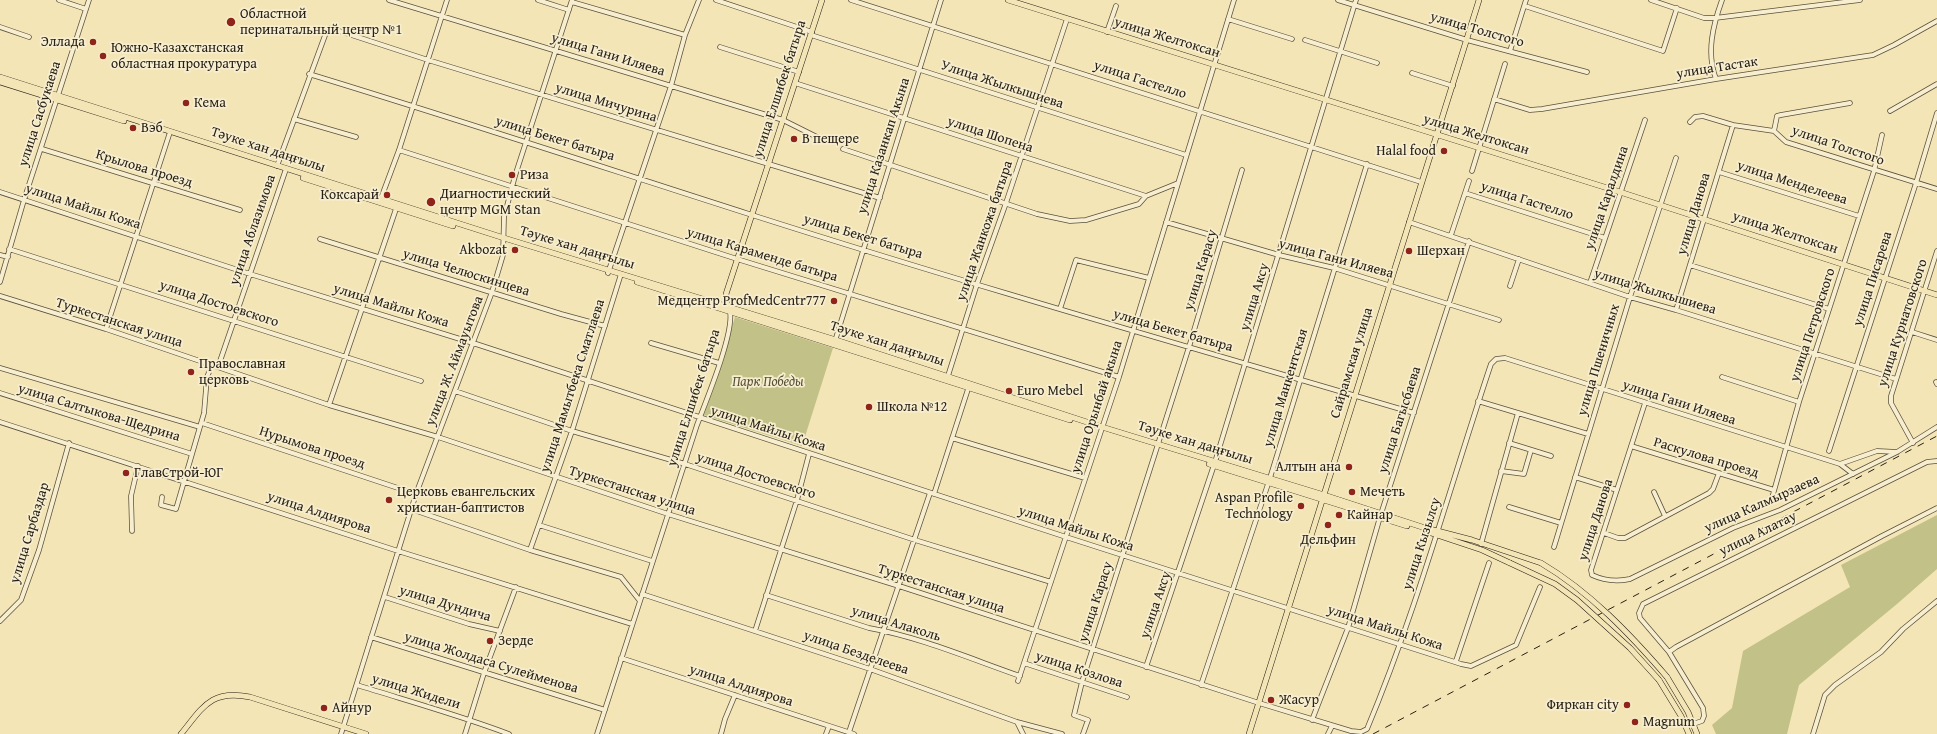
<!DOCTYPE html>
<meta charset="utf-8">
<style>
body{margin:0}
canvas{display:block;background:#f3e5b5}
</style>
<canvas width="1937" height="734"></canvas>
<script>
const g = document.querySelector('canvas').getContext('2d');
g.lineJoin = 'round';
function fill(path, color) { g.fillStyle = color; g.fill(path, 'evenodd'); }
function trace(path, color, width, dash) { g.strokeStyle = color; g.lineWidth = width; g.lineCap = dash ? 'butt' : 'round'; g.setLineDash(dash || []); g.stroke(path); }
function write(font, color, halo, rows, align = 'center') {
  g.font = font + ' "Gentium Book Plus",serif'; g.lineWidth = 3.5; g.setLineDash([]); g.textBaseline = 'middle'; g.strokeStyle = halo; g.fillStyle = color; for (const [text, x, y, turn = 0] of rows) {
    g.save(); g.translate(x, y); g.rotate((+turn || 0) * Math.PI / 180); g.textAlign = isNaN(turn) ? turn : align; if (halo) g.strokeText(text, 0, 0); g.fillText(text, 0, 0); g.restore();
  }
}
fill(new Path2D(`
 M735,317L833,348L802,446L704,415Z
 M1937,515V569L1897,604L1799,685L1787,734H1716L1712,725L1732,708L1743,651L1850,587L1841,565Z`), '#c2c288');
const minor = new Path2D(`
 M59,0L86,9
 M389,0L783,120L819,138
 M538,0L569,10
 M716,0L812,32
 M851,0L1421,182
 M1338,0L1467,40L1587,72
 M1651,0L1704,18H1715L1860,0
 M572,2L685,35
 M1525,6L1663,51L1677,8
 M1228,19L1292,39
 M0,27L29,37
 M1107,32L1116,6
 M811,35L1186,155
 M1305,40L1377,63
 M720,47L799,72
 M1510,51L1526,0
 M1412,73L1453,86
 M309,74C457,119 605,168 752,215C971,285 1193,348 1414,413
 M1716,79C1706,53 1713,25 1722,0
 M795,83L1146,196L1178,183
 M1494,99L1530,110L1542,109L1716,79L1873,55L1894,45L1937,21
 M1890,111L1937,84
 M294,119L356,137
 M1690,122L1695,117L1703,116L1733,125L1774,131L1786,142L1937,189
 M1774,131L1777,116L1781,115L1850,103
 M42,149L240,210
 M843,149L1037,214L1070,221L1086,220L1139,204L1146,196
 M399,150L737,259L1119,377
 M277,166L327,30L330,28L428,60L880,198
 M1472,171L1505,64
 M1719,172L1859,216
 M0,192L250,274L473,343L1066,537L1461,664L1471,666L1516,645L1540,587
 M1465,193L1605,238
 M380,201L399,150L447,0
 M1166,222L1279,255L1334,268L1499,320
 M1409,222L1630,297L1676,310L1896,379
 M1451,235L1469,181
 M320,239L561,314L605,326
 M9,249L421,381
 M0,255L8,257
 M1690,265L1829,309
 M608,273L671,86L685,35L699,0
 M0,282L24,200L89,0
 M1590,283L1645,120
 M1510,286L1519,259
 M0,296L106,329L329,405L438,437L668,514L899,586L1259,703L1351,731L1361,732L1367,729C1417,610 1450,486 1491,364L1496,359L1505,358L1840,464L1853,474
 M1060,309L1076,260L1149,278
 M1676,310L1733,125
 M106,329L170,132
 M1912,332L1937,340
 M835,341L941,0
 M651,343L719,363
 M218,367L286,169
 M0,368L200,427
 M1722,377L1799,402
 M947,379L977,284L1006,203L1067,19
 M1936,382L1937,384
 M455,391L572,431L685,464L915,540L1051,582
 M0,393L192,454
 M1478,401L1588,434
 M1645,403L1591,570L1592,575C1605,581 1616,582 1630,579L1733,528L1780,510L1897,452L1937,427
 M329,405L397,206
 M0,422L398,551L632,624
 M202,423L416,494
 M952,438L1085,478
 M1509,443L1551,456
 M1913,443L1891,403V396L1937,251
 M1631,446L1774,490
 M1829,451L1916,183L1937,113
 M1840,464L1877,451L1897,452
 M1501,471L1524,474L1531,450
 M1575,477L1617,490
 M1654,492L1665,516
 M934,494L969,386
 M162,497L161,505L176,509L204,413L207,377L212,365
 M1772,498L1799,402L1874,171L1882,135
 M1509,507L1561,523
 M411,509L530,550L621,577L640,601
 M539,525L652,561
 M132,531L131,496L138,466
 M1604,533L1618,538H1625L1709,493L1713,489L1719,473
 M1481,544L1518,413
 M1554,547L1630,297L1676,158
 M530,550L572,431L621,274
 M642,594L870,669L1017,722L1062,734
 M766,595L869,628C920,637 971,659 1020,676
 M385,597L469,624L500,631
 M0,621L21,600L39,550L69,443
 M755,631L797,500L809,454
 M371,637L605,710
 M1669,652L1640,618L1639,613L1643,604L1927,462L1937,461
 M621,658L854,734
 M1456,661L1489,563
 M1024,663L1127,697
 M1146,667L1215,462L1356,0
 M1018,681L1119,377L1234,0
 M357,685C408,701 459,715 509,734
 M1201,685L1270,478L1367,164
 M1312,720L1348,628L1380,517L1469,241
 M1017,722L1023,734
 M1693,724L1702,721L1704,716L1703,708L1669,652L1676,647L1882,536L1937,508
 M849,732L930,493
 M341,734L416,494L492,292L503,255L504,217L515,176L572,0
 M465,734L484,673L516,587
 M597,734C630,631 663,528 697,425C706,401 734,334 730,312
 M721,734L725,719L735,695
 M826,734L829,726
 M1083,734L1088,720L1074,715L1082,682L1189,347L1242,170
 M1328,734L1332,726
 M1813,734L1825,695L1835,685L1881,652L1903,629L1937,601`);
const major = new Path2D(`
 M1008,0L1620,192L1937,295
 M0,77L504,238L836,340L1102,427L1324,495L1422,527L1472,540L1541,563
 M0,82L124,121
 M303,178L453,226
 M637,282L1070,420
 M730,309L727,303L726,294L822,0
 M1209,464L1407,526
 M1425,531L1482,550L1510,563
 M1667,677L1688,712L1697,734
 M1659,680L1681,716L1689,734
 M181,734C203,707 211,689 250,697L366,734
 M1249,734L1479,0`);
trace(minor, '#5b513e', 5.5);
trace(major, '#282016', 6);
trace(minor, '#f7eecf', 4);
trace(major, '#f3e5b5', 5);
trace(new Path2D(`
 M1373,734L1937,436`), '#282016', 1, [7, 7]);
const majorBridge = new Path2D(`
 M1510,563L1555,584L1577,600L1630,648L1659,680
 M1541,563C1590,592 1630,634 1667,677`);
trace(majorBridge, '#282016', 6, []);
trace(majorBridge, '#f3e5b5', 5);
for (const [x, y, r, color] of [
 [231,22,5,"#8f2418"],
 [93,42,4,"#8f2418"],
 [103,56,4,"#8f2418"],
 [186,103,4,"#8f2418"],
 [133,128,4,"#8f2418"],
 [794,139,4,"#8f2418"],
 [1444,151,4,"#8f2418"],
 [512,175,4,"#8f2418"],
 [387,195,4,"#8f2418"],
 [431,202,5,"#8f2418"],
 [515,250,4,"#8f2418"],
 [1409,251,4,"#8f2418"],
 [834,301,4,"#8f2418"],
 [191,372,4,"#8f2418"],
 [1009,391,4,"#8f2418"],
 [869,407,4,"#8f2418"],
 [1349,467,4,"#8f2418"],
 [126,473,4,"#8f2418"],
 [1352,492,4,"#8f2418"],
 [389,500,4,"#8f2418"],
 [1301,506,4,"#8f2418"],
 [1339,515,4,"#8f2418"],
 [1328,525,4,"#8f2418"],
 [490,641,4,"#8f2418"],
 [1271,700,4,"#8f2418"],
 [1627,705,4,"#8f2418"],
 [324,708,4,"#8f2418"],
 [1635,722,4,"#8f2418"]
]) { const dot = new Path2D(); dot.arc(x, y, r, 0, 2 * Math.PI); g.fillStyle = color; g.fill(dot); trace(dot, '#f7eecf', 1.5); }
write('14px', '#282016', '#f7eecf', [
 ["Областной",240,14],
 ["перинатальный центр №1",240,30],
 ["Эллада",85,42,"right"],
 ["Южно-Казахстанская",111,48],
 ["областная прокуратура",111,64],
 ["Кема",194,103],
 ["Вэб",141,128],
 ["В пещере",802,139],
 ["Halal food",1436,151,"right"],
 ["Риза",520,175],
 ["Диагностический",440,194],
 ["центр MGM Stan",440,210],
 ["Коксарай",379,195,"right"],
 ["Akbozat",507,250,"right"],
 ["Шерхан",1417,251],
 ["Медцентр ProfMedCentr777",826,301,"right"],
 ["Православная",199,364],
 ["церковь",199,380],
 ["Euro Mebel",1017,391],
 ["Школа №12",877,407],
 ["Алтын ана",1341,467,"right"],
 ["ГлавСтрой-ЮГ",134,473],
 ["Церковь евангельских",397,492],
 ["христиан-баптистов",397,508],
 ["Мечеть",1360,492],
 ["Aspan Profile",1293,498,"right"],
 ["Technology",1293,514,"right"],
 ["Кайнар",1347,515],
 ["Дельфин",1328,540,"center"],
 ["Зерде",498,641],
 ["Жасур",1279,700],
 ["Фиркан city",1619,705,"right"],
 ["Айнур",332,708],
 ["Magnum",1643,722]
], 'left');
write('14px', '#282016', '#f7eecf', [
 ["улица Толстого",1477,30,16],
 ["улица Желтоксан",1167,38,17],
 ["улица Гани Иляева",608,55,17],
 ["улица Тастак",1717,68,-9],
 ["улица Гастелло",1140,80,18],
 ["Улица Жылкышиева",1002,85,18],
 ["улица Елшибек батыра",780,89,-72],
 ["улица Мичурина",606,103,17],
 ["улица Сасбукаева",40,114,-72],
 ["улица Шопена",990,135,18],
 ["улица Желтоксан",1476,135,17],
 ["улица Бекет батыра",555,139,17],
 ["улица Казанкап Акына",884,146,-72],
 ["улица Толстого",1838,146,19],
 ["Тәуке хан даңғылы",268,150,18],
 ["Крылова проезд",144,169,17],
 ["улица Менделеева",1792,183,18],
 ["улица Каралдина",1607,198,-71],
 ["улица Гастелло",1527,201,18],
 ["улица Майлы Кожа",83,207,18],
 ["улица Данова",1694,214,-73],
 ["улица Аблазимова",253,230,-71],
 ["улица Жанкожа батыра",985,231,-71],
 ["улица Желтоксан",1785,233,18],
 ["улица Бекет батыра",863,237,17],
 ["Тәуке хан даңғылы",577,248,17],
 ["улица Караменде батыра",762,255,17],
 ["улица Гани Иляева",1336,259,15],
 ["улица Карасу",1201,270,-73],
 ["улица Челюскинцева",466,273,17],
 ["улица Писарева",1873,279,-72],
 ["улица Жылкышиева",1655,292,17],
 ["улица Аксу",1255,297,-73],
 ["улица Достоевского",219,304,18],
 ["улица Майлы Кожа",391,306,17],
 ["Туркестанская улица",119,323,18],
 ["улица Курнатовского",1903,323,-72],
 ["улица Петровского",1813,325,-72],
 ["улица Бекет батыра",1173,331,16],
 ["Тәуке хан даңғылы",887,344,18],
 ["улица Пшеничных",1599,360,-73],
 ["улица Ж. Аймауытова",455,361,-69],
 ["Сайрамская улица",1352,363,-73],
 ["улица Мамытбека Сматлаева",573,386,-72],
 ["улица Манкентская",1286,388,-73],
 ["улица Елшибек батыра",694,398,-72],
 ["улица Гани Иляева",1679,403,18],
 ["улица Орынбай акына",1097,407,-72],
 ["улица Салтыкова-Щедрина",99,413,17],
 ["улица Багысбаева",1400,420,-72],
 ["улица Майлы Кожа",768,429,18],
 ["Тәуке хан даңғылы",1195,443,17],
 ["Нурымова проезд",312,448,18],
 ["Раскулова проезд",1706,458,17],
 ["улица Достоевского",756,476,18],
 ["Туркестанская улица",632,491,18],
 ["улица Калмырзаева",1762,504,-24],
 ["улица Алдиярова",319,513,18],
 ["улица Данова",1596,520,-72],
 ["улица Майлы Кожа",1076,529,18],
 ["улица Сарбаздар",30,533,-73],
 ["улица Алатау",1758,534,-26],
 ["улица Кызылсу",1422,544,-72],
 ["Туркестанская улица",941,589,18],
 ["улица Карасу",1096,602,-72],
 ["улица Дундича",445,604,17],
 ["улица Аксу",1156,605,-71],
 ["улица Алаколь",896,624,17],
 ["улица Майлы Кожа",1385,628,18],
 ["улица Безделеева",856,653,19],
 ["улица Жолдаса Сулейменова",491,663,17],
 ["улица Козлова",1079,670,18],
 ["улица Алдиярова",741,686,18],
 ["улица Жидели",416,692,17]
]);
write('italic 14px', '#565138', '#f7eecf', [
 ["Парк Победы",768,382]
]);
</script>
